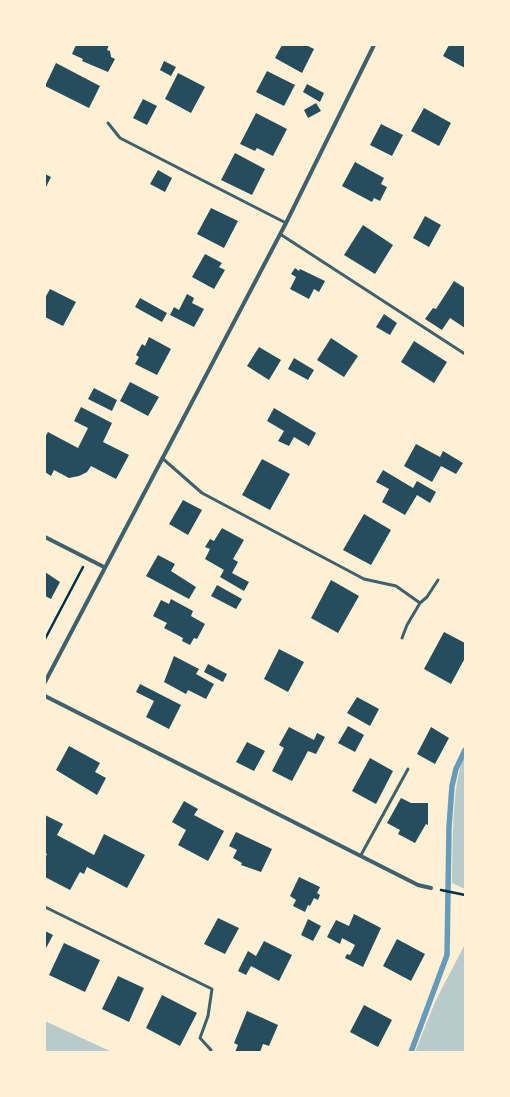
<!DOCTYPE html>
<style>
body{margin:0}
#map{position:relative;width:510px;height:1097px;overflow:hidden;background:#fdf0d5;font-family:Quicksand,sans-serif}
canvas{display:block}
.frame{position:absolute;inset:0;border:46px solid #fdf0d5;pointer-events:none}
</style>
<div id="map">
<canvas width="510" height="1097"></canvas>
<div class="frame"></div>
</div>
<script>
const g = document.querySelector('canvas').getContext('2d');
g.lineJoin = 'round';
function fill(path, color) { g.fillStyle = color; g.fill(path, 'evenodd'); }
function trace(path, color, width, dash) { g.strokeStyle = color; g.lineWidth = width; g.lineCap = dash ? 'butt' : 'round'; g.setLineDash(dash || []); g.stroke(path); }
fill(new Path2D(`
 M465,756V889L452,883C453,853 451,780 465,756Z
 M465,944V1052H415L435,1002Z
 M45,1021L112,1052H45Z`), '#b9caca');
trace(new Path2D(`
 M411,1052L447,955L449,827L452,786L456,769L465,750`), '#669bbc', 5.5);
fill(new Path2D(`
 M76,45H109L107,50L110,51L111,57L115,59L108,72L82,61L83,59L72,54Z
 M282,45H306L314,49L302,73L275,58Z
 M449,45H465V68L443,56Z
 M164,61L176,67L171,76L160,70Z
 M56,63L100,86L89,108L45,86Z
 M267,71L295,85L284,106L256,92Z
 M178,73L205,87L191,113L165,99Z
 M307,84L324,93L320,102L303,92Z
 M143,99L157,106L147,125L133,118Z
 M316,103L321,111L308,118L304,110Z
 M424,108L451,123L439,146L411,131Z
 M256,113L287,129L273,156L257,148L255,151L240,144Z
 M381,124L403,135L392,156L370,145Z
 M235,153L265,169L252,195L221,180Z
 M355,162L384,178L381,184L387,187L380,201L374,198L372,202L342,186Z
 M158,170L172,178L165,192L150,184Z
 M45,174L51,177L45,189Z
 M211,208L238,221L224,248L197,234Z
 M425,216L441,225L429,247L413,238Z
 M363,225L393,245L375,274L344,255Z
 M205,254L222,263L219,267L225,270L214,289L192,277Z
 M295,268L299,271L300,269L325,281L319,292L314,289L309,299L290,289L296,277L291,274Z
 M454,281L465,288V328L450,318L442,330L425,319L433,308L436,309Z
 M50,289L76,302L63,326L45,317V295L46,296Z
 M187,294L194,298L192,303L204,309L194,327L170,315L174,307L179,310Z
 M140,298L167,313L162,322L135,307Z
 M384,314L397,323L390,335L376,327Z
 M149,337L171,349L157,375L135,364L139,357L136,355L142,344L145,346Z
 M331,338L358,356L344,377L317,360Z
 M414,341L447,362L434,383L401,362Z
 M259,347L281,360L269,380L247,366Z
 M294,358L314,370L308,380L288,369Z
 M130,382L159,397L148,416L120,401Z
 M94,388L117,400L112,411L88,399Z
 M81,407L112,423L103,442L129,455L116,479L91,466L87,472L79,476L69,478L54,470L51,476L45,472V437L48,432L78,448L88,428L74,421Z
 M274,408L316,433L309,446L294,437L289,446L278,441L284,431L267,421Z
 M416,444L440,457L443,451L463,463L456,474L441,466L432,482L404,466Z
 M262,459L290,474L270,510L242,495Z
 M383,470L413,488L417,481L436,492L430,503L417,495L405,515L382,502L389,489L376,482Z
 M183,500L202,510L188,535L169,524Z
 M364,514L391,530L371,565L343,550Z
 M222,528L244,540L233,559L238,562L232,573L249,582L244,591L220,577L224,570L205,559L210,549L205,547L210,539L214,541Z
 M158,555L175,564L171,571L196,587L189,599L146,576Z
 M45,572L60,582L51,599L45,596Z
 M331,580L359,596L338,633L311,618Z
 M217,585L242,599L236,609L211,596Z
 M171,599L193,611L191,616L205,624L197,639L194,638L190,645L182,641L183,638L164,628L167,623L153,616L161,600L169,604Z
 M444,632L465,643V658L451,684L424,669Z
 M279,649L304,662L288,692L264,679Z
 M174,656L199,669L196,674L214,684L206,699L188,690L186,694L164,682Z
 M208,664L227,674L223,682L204,672Z
 M140,684L181,705L169,729L146,717L154,701L136,692Z
 M357,697L379,709L370,726L347,713Z
 M348,726L364,735L355,752L338,743Z
 M289,727L314,740L317,733L325,737L316,754L308,751L292,781L272,771L284,748L279,745Z
 M431,727L449,738L435,764L417,754Z
 M247,742L265,751L254,771L236,762Z
 M69,746L100,763L95,772L106,778L97,795L56,770Z
 M370,758L393,771L376,804L352,791Z
 M401,798L411,803H428V825L426,824L415,843L398,834L400,830L387,823Z
 M184,801L198,809L194,815L224,831L208,861L178,845L186,830L172,822Z
 M45,815L63,824L57,835L94,855L104,834L145,855L127,888L87,867L84,874L80,872L70,890L45,877V858L47,854L45,853Z
 M236,832L272,849L261,872L241,865L242,863L233,858L237,850L229,846Z
 M299,877L320,887L317,893L320,895L318,900L314,898L310,906L308,905L305,912L293,906L296,900L290,896Z
 M354,914L381,928L363,967L345,958L347,954L350,955L355,945L342,938L340,944L327,937L336,920L349,926Z
 M218,918L239,928L225,954L204,944Z
 M308,919L321,926L313,941L301,935Z
 M45,931L53,935L45,950Z
 M397,939L425,954L411,981L383,966Z
 M264,941L292,955L279,981L251,966L246,975L238,971L248,951L256,956Z
 M64,943L100,960L85,992L49,975Z
 M118,976L144,988L129,1022L102,1009Z
 M162,995L197,1013L180,1046L146,1028Z
 M364,1005L392,1020L378,1047L350,1032Z
 M247,1011L278,1025L269,1046L263,1044L260,1052H235L238,1045L234,1043Z`), '#264d5e');
trace(new Path2D(`
 M45,639L83,567
 M441,890L465,895`), '#003049', 2.5);
trace(new Path2D(`
 M108,123L120,138L286,223
 M280,234L465,354
 M162,458L202,493L364,579L396,586L420,603L407,625L402,638
 M420,603L427,597L438,580
 M361,855L408,769
 M45,907L212,989L208,1016L200,1038L211,1050L210,1052`), '#3f606c', 3);
trace(new Path2D(`
 M45,537L104,567
 M45,682L286,223L374,45
 M45,696L418,885L431,888`), '#3f606c', 4);
</script>
